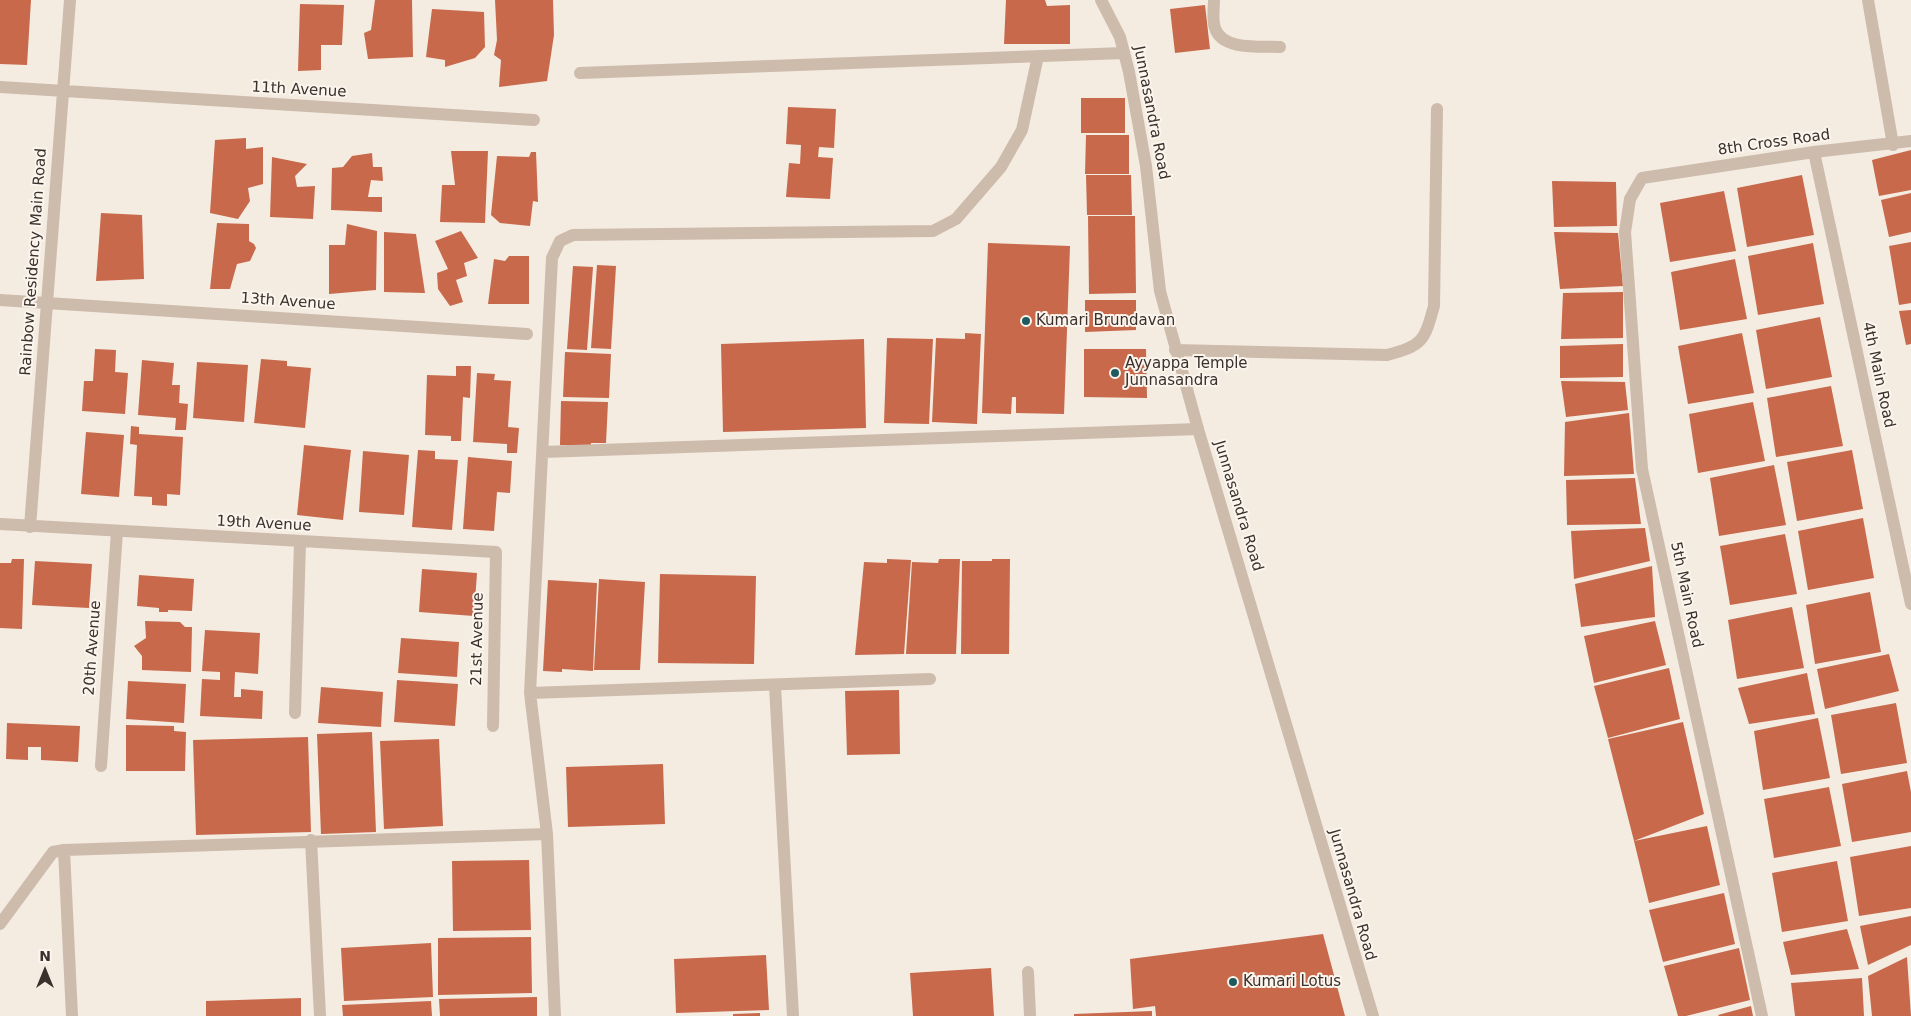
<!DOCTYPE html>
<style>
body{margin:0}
#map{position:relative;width:1911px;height:1016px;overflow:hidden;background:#f4ebe1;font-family:"DejaVu Sans",sans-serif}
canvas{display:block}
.north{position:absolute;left:20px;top:946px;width:50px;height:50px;-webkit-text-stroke:4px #fbf5ee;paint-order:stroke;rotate:0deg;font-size:14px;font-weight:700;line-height:20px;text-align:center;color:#3b302b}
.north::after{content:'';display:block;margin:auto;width:18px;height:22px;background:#3b302b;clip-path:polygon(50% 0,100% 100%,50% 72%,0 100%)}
</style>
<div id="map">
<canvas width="1911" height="1016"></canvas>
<div class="north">N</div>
</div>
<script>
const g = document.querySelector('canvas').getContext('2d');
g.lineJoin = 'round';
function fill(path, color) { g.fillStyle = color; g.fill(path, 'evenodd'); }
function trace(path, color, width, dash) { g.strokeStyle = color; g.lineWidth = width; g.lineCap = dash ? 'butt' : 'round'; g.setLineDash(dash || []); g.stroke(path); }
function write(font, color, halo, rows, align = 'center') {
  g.font = font + ' "DejaVu Sans",sans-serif'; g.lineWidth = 4; g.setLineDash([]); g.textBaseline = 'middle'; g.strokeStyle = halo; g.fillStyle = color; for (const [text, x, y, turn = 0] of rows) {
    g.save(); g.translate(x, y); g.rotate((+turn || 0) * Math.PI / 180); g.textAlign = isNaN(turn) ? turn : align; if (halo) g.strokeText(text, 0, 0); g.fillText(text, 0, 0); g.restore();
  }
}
fill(new Path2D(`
 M0,0H31L27,65L0,64Z
 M375,0H412L413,57L368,59L364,33L371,30Z
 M495,0H553L554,35L547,81L499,87L501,60L494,55L497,40Z
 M1006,0H1045L1047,6L1070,5V44H1004Z
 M300,4L344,5L342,45H321V70L298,71Z
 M1205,5L1210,49L1175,53L1170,9Z
 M432,9L484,12L485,47L475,58L445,67V60L426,57Z
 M1081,98H1125V133H1081Z
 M788,107L836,109L834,148L819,147L818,157L833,158L830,199L786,197L789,163L800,164L801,145L786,144Z
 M1086,135H1129V174H1085Z
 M246,138V149L263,147V184L248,188L250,201L238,219L210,213L215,140Z
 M1911,150V190L1879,196L1872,160Z
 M451,151H488L485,223L440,222L442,185H455Z
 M531,152H536L538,202L533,201L530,226L500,223L491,215L497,156L529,157Z
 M372,153L373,167H382L383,181L371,180L368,197H382V212L331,210L332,168L343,167L352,156Z
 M272,157L307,164L295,176L297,187L315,186L313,219L270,217Z
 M1086,175H1131L1132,215H1087Z
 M1802,175L1814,235L1747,247L1737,188Z
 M1552,181L1616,182L1617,226L1554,227Z
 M1724,191L1736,251L1670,262L1660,203Z
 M1911,193V232L1889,237L1881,200Z
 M101,213L142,215L144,279L96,281Z
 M1088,216H1135L1136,293L1089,294Z
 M217,223L249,224V241L254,244L256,248L250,261L237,264L230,289H210Z
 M347,224L377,231L376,290L329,294V245H345Z
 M461,231L478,258L464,263L467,276L456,280L463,302L450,306L438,289L437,273L448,269L435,241Z
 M384,232L416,234L425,293L384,292Z
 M1554,232L1618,233L1623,286L1560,289Z
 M1911,242V303L1899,305L1889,246Z
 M988,243L1070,246L1064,414L1016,413V397H1012L1011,414L982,413Z
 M1813,243L1824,304L1758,315L1748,256Z
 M509,256H529V304H488L494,259L505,261Z
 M1735,259L1747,319L1680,330L1671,272Z
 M597,265L616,266L611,349L591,348Z
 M573,266L593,267L587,350L567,349Z
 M1623,292V338L1561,339L1563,293Z
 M1085,300H1136V330L1085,332Z
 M1911,310V344L1906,345L1899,311Z
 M1820,317L1832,377L1766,389L1756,330Z
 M965,333L981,334L977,424L932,422L936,338L965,339Z
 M1742,333L1754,393L1688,404L1678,346Z
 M887,338L933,339L929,424L884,423Z
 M864,339L866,428L723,432L721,344Z
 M1623,344V377L1560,378V346Z
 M95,349L116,350L115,372L128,373L125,414L82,411L84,381H93Z
 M1084,349H1146L1147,398L1084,397Z
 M565,352L611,354L609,398L563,397Z
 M261,359L287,361V366L311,368L305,428L254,423Z
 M142,360L174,363L172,385H180L179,403L188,404L186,430H175L176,418L138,415Z
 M197,362L248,365L244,422L193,418Z
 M456,366H471L470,398L463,397L461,441H451V436L425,435L427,375L456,376Z
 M477,373L495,374L494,380L511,381L508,427L519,428L517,453H507V444L473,442Z
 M1561,381L1625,382L1628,410L1566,417Z
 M1831,386L1843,446L1776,457L1767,398Z
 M561,401L608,402L606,443H591V446L560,445Z
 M1753,402L1765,461L1698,473L1689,414Z
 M1629,413L1634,474L1564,476L1565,422Z
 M131,426L139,427V434L183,437L180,495L167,494V506L152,505V497L134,496L137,445L130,444Z
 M86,432L124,435L119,497L81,494Z
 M304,445L351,450L343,520L297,515Z
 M418,450L435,451V459L458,460L452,530L412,527Z
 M1852,450L1863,509L1797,521L1787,462Z
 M363,451L409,455L404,515L359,512Z
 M468,457L512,461L510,493L497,492L494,531L463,529Z
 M1774,465L1786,525L1719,536L1710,478Z
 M1635,478L1641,524L1567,525L1566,480Z
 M1863,518L1874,578L1808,590L1798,531Z
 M1645,528L1650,561L1574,579L1571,531Z
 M1785,534L1797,594L1730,605L1720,546Z
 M12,559H24L22,629L0,628V563H11Z
 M887,559L911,560L904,654L855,655L864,562L887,563Z
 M939,559H960L956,654H906L912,562L938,563Z
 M992,559H1010L1009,654H961L962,561H992Z
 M35,561L92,564L89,608L32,605Z
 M1652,566L1655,617L1581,627L1575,584Z
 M422,569L477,573L474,616L419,612Z
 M660,574L756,576L754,664L658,663Z
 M139,575L194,579L192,611L168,610V612H159V608L137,606Z
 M599,579L645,582L640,670H594Z
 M548,580L597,583L593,671L562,669V672L543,671Z
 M1870,592L1881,652L1815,664L1806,605Z
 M1792,607L1804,668L1737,679L1728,620Z
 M145,621L180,622L185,627H192L191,672L142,670V656L134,646L146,638Z
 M1655,621L1666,665L1594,683L1584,636Z
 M205,630L260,633L258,674L235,672L234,697H241V689L263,691L262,719L200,716L202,679L220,680V672L202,671Z
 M401,638L459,642L457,677L398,673Z
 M1889,654L1899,691L1825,709L1817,669Z
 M1669,668L1680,719L1608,738L1594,686Z
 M1807,673L1815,714L1749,724L1738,688Z
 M397,680L458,684L455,726L394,722Z
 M128,681L186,684L184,723L126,719Z
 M321,687L383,692L381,727L318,723Z
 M899,690L900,754L847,755L845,691Z
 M1896,703L1907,763L1841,774L1831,715Z
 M1818,718L1830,778L1763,790L1754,731Z
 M1683,722L1704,814L1634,841L1608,739Z
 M7,723L80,726L78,762L41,760V747H28V760L6,759Z
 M126,725L174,726V731L186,732L185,771H126Z
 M372,732L376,832L321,834L317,734Z
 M308,737L311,832L196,835L193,740Z
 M439,739L443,826L384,829L380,741Z
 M663,764L665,824L568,827L566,767Z
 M1907,771L1911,792V832L1852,842L1842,784Z
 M1829,787L1841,846L1774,858L1764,799Z
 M1707,826L1720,885L1649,903L1634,841Z
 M1911,846V908L1859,916L1850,857Z
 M529,860L531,930L453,931L452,861Z
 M1837,861L1848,921L1782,932L1772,873Z
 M1724,893L1735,944L1663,962L1649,910Z
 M1911,916V945L1868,965L1860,926Z
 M1847,929L1859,969L1791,975L1783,942Z
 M1323,934L1345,1016H1156L1155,1006L1133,1009L1130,959Z
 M531,937L532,993L438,995V938Z
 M431,943L433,997L344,1001L341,948Z
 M1739,948L1750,1000L1686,1016H1678L1664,966Z
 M766,955L769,1010L676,1013L674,959Z
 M1907,957L1911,1016H1872L1868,976Z
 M991,968L994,1016H913L910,973Z
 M1862,978L1864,1016H1795L1791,983Z
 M537,997V1016H440L439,999Z
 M301,998V1016H206V1001Z
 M431,1001L432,1016H343L342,1005Z
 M1751,1006L1753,1016H1719L1718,1015Z
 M1152,1011V1016H1074V1014Z
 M760,1013V1016H733V1014Z`), '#c8694b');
trace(new Path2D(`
 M1214,0C1214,8 1212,20 1215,28C1222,51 1262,46 1280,47
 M1868,0L1893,145
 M580,73L1124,53
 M0,87L534,120
 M1814,152L1911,604
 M0,300L527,334
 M1175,350L1387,355C1423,345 1424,342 1434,306L1437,109
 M543,452L1198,429
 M0,524L496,552L493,726
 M30,527L70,0
 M775,686L793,1016
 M530,693L930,679
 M295,713L300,542
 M101,766L117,531
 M311,840L320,1016
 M64,850L72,1016
 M0,924L53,852L64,850L547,834
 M1028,972L1030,1016
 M555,1016L547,834L530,693L552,258L560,241L573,235L933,231L956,219L1001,167L1022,130L1038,56
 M1762,1016L1642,469L1625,232L1630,199L1642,178L1814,152L1911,141`), '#cdbbac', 12);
trace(new Path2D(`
 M1101,0L1120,37L1129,72L1146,166L1160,291L1198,429L1373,1016`), '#cdbbac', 12);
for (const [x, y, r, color] of [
 [1026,321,5,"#1f5a5e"],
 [1115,373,5,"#1f5a5e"],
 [1233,982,5,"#1f5a5e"]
]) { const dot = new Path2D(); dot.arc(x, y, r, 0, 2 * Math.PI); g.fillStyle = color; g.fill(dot); trace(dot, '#fbf5ee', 2); }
write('15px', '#3b302b', '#fbf5ee', [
 ["11th Avenue",299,90,3],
 ["Junnasandra Road",1151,113,79],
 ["8th Cross Road",1774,143,-8],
 ["Rainbow Residency Main Road",34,262,-86],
 ["13th Avenue",288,302,4],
 ["4th Main Road",1878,375,78],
 ["Junnasandra Road",1238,506,73],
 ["19th Avenue",264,524,3],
 ["5th Main Road",1686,595,78],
 ["21st Avenue",478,639,-89],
 ["20th Avenue",93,648,-86],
 ["Junnasandra Road",1352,895,74]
]);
write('15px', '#3b302b', '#fbf5ee', [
 ["Kumari Brundavan",1036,321],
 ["Ayyappa Temple",1125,364],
 ["Junnasandra",1125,381],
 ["Kumari Lotus",1243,982]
], 'left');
</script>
